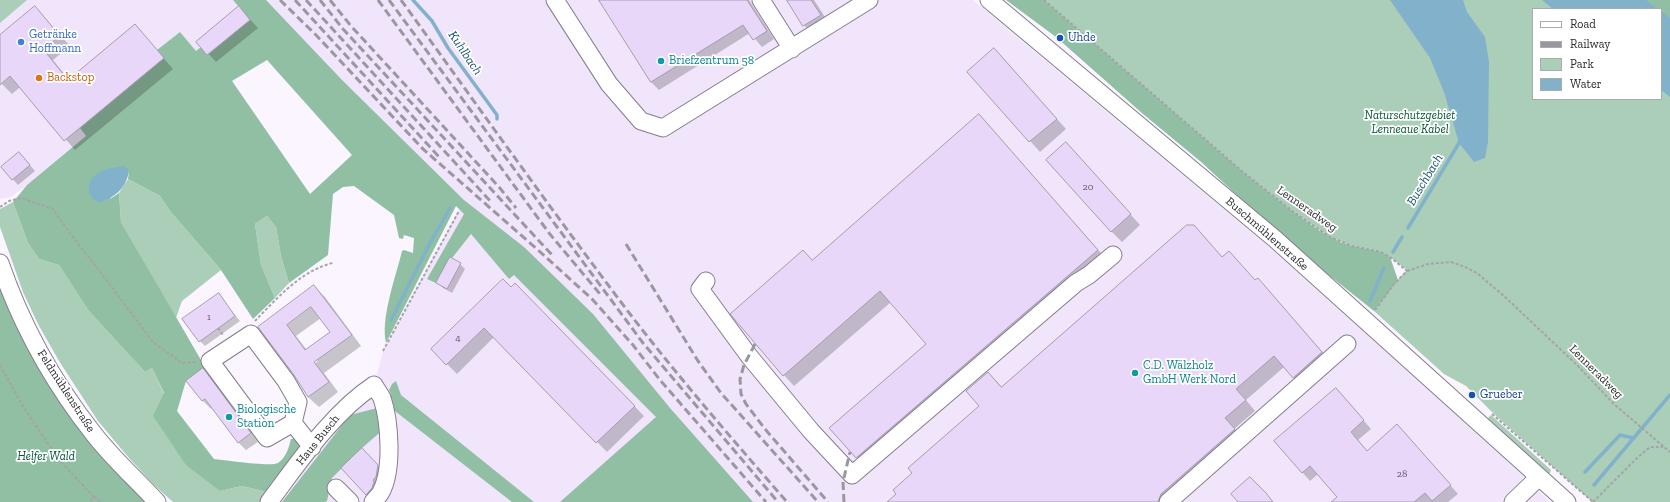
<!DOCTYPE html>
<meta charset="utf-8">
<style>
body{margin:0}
#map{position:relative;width:1670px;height:502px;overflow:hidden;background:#faf5ff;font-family:"Zilla Slab",serif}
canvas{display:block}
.legend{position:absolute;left:1532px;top:8px;width:130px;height:92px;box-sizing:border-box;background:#fff;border:1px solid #abaaad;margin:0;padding:5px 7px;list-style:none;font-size:12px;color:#2e2b31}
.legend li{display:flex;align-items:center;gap:8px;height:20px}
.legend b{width:20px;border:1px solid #abaaad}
</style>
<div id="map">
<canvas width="1670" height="502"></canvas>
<ul class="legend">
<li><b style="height:5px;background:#fff"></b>Road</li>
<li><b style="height:5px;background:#9b979f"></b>Railway</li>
<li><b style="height:11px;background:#aaceb8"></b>Park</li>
<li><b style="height:11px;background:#82b2cb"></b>Water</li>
</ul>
</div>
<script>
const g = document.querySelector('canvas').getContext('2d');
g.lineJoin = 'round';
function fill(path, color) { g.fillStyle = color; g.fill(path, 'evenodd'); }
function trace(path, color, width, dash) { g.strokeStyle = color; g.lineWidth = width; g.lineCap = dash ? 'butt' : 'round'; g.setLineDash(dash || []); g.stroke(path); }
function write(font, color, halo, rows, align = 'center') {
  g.font = font + ' "Zilla Slab",serif'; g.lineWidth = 3.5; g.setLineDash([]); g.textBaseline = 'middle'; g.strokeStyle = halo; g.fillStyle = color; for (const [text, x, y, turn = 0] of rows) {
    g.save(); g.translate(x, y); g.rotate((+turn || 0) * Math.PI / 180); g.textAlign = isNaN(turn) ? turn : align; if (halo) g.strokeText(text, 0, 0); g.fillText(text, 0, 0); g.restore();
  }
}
fill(new Path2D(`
 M25,0H233L250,20L207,55L196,51L180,32L157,50L164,58L80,127L86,136L27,185L11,197L0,199V22Z
 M259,0H973L1270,248L1504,458L1550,502H269L374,385L383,351L464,200Z`), '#f1e5fc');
fill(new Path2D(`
 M0,0H27L0,23Z
 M1044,0H1670V502H1593L1589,499L1495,415L1466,386L1444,374L1374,311L1394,284L1407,270L1390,257L1381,252L1352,246L1330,237L1292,211L1243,172ZM1533,9H1661V99H1533Z
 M128,179L160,196L170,211L221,270L182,301L176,318L121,222L119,193Z
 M13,202L28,243L39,259L59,265L88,310L145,372L152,368L164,394L220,491L242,486L267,492L260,502H173L154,485L129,458L98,421L59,361L38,324L23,292L0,227V209Z
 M267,216L276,227L281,256L289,283L275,298L261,265L255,224Z
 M1491,415L1551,470L1550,473L1547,474L1487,419Z`), '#aaceb8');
fill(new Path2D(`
 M233,0H266L342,80L464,200L524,247L593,314L670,408L753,502H560L656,417L514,275L509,279L471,234L452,258L450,257L436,283L427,279L464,214L456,206L386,343C380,319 396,276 402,251L404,250L413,253L414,238L404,235L403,239L399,238L394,215L354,186L343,187L333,194L328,255L289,283L281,256L276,227L267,216L255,224L261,265L275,298L253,319L221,270L170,211L160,196L128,179L129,171L110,199L119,193L121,222L205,367L186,381L177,411L214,459C225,460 270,467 278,463C286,458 289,447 291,439L298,438L302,448L267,492L242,486L220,491L186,465L153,416L164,393L152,368L145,372L88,310L59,265L39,259L28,243L13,202L27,185L86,136L80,128L163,59L157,50L180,32L196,51L201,47L207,55L250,20ZM267,60L352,155L310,194L232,81Z
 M1006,0H1044L1243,172L1292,211L1320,231L1340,242L1352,246L1381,252L1390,257L1398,280L1374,311L1290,244L1200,161L1143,114L1056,37Z
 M1646,0H1670V18L1661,12V9H1658Z
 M0,281L146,502H0Z
 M396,381L401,395L534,502H512L391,408V394L389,390L392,384Z
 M381,407L385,428L362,448L332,478L327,501L325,502H282L350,415Z`), '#91bfa3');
fill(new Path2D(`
 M1390,0H1463L1467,12L1485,37L1489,62L1488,142L1485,158L1474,162L1459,143L1444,92L1430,58Z
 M1542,0H1646L1658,9H1553Z
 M1661,11L1670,18V97L1661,90Z
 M125,166L129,171C126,189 115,197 99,203C83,194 87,178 102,171C109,168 117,167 125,166Z`), '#82b2cb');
fill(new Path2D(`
 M600,0H749L774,39L762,47L750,33L659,90L651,82Z
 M788,0H814L830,25L814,35L804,25Z
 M35,7L70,46L53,60L69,80L135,26L173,69L75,150L20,87L12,94L0,82V36Z
 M239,8L258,28L216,62L198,42Z
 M994,49L1066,129L1040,152L969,72Z
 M979,116L1108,261L867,468L830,428L927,344L891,302L794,386L784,375L812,261Z
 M1066,143L1140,225L1122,242L1111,231Z
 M24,158L35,171L18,185L2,167Z
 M1193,226L1223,258L1256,281L1258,279L1332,363L1304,388L1284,367L1246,400L1255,411L1234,429L1245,440L1175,502H888L897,494L914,473L981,406L988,373L1002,387Z
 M460,264L465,269L452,293L443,288L437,283Z
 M515,285L644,416L607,452L494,337L457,374L432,349Z
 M314,286L325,297L361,346L324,373L338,392L319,407L308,397L295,375L259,327ZM321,318L331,332L307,350L296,336ZM316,360L318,361L311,366L310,364Z
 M218,294L240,321L205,346L200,341Z
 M203,369L211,377L258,442L246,450L239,443L212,408L211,409L203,401L187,381Z
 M1344,398L1371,429L1358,440L1368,452L1405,434L1458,494L1448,502H1333L1339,497L1318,474L1310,481L1276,442Z
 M362,449L383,471L372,499L367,494Z`), '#0003');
trace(new Path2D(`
 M413,0L432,21L448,48L497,115V119
 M1408,228L1459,143L1460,139
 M1393,252L1402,237
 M1370,301L1384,268
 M391,320L429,245L450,208
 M1585,472L1620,435L1633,438
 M1594,485L1670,395`), '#82b2cb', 3.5);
const building = new Path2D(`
 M599,0H747L767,31L753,40L743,25L651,82Z
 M787,0H811L821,15L803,26Z
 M35,6L60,36L43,49L68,80L135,24L164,58L64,141L10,76L0,85V35Z
 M239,6L250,20L207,55L196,42Z
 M994,48L1057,119L1029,142L967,72Z
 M979,114L1098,250L856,458L829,428L926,344L880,291L783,376L730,314L803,250L812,260Z
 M1066,142L1131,214L1111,232L1046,160Z
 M19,152L30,165L12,180L1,167Z
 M1187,225H1194L1222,257L1229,251L1255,280L1258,278L1322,352L1293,378L1274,356L1236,389L1246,400L1225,418L1235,429L1161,494L1158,502H887L896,494L893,490L912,473L908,468L979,406L966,391L988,372L1001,387Z
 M450,257L461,263L447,289L436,283Z
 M503,279L511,287L515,283L635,406L596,443L484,328L446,365L431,349Z
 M314,285L352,335L314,362L329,382L308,397L294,375L258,327ZM311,307L330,332L305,350L287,325Z
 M219,293L235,316L199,342L182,319Z
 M203,368L251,433L238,443L205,399L202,401L186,381Z
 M1336,388L1364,420L1351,432L1367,451L1397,424L1451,485L1432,501L1425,493L1414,502H1331L1337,497L1310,466L1302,473L1274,441Z
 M362,448L378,465L376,477L373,480L374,482L372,488L366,495L341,468Z
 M1250,477L1266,493L1273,502H1238L1231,494Z`);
fill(building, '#e9d7f9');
trace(building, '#a59dac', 1);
const minor = new Path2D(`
 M555,0L609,84L641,121L663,128L869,0
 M761,0L792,49
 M989,0L1275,239L1567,502
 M0,263C21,324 53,382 93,433C112,458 136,479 157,502
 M706,281L700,289L749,356L811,431L852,475L1076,283L1089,275L1113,255
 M251,334L286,381L298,402L293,423L267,438L210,361Z
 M293,423L312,447
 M336,488L350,502
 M269,502C299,462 332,413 374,385C376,389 380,394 382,398C390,422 393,470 381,492C379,496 375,499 373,502
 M1168,502L1347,344
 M1513,502L1539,477`);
trace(minor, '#857d8c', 19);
trace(new Path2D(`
 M1044,0L1243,172L1292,211L1330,237L1352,246L1381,252L1390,257L1407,271
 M0,207L9,201L21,198L53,209L66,228L98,269L153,342L182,363L196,362
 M1407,271L1428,264L1451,262L1465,267L1477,273L1504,296L1577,365L1614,404L1670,452
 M1375,310L1394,284L1407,271
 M255,321C277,298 302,270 333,263
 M218,328L223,335
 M383,351L459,211
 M0,365L24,408L60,461L94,497L89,502
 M1492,414L1593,502
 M94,497L101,502
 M1593,502L1636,459L1650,447H1663`), '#a6a2aa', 2, [3, 2]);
trace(minor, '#fff', 17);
trace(new Path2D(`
 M280,0L316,35L423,149L538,250L592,299L633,345L660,380L766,502
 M295,0L441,159
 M306,0L492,203
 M320,0L343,29L553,256
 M330,0L351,26L499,187L516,208
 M378,0L549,233L600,294
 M389,0L643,343L778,502
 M401,0C477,105 552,211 630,314C680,379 733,440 787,502
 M626,244L698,361L721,393L818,502
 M755,344L744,365L740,379L741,394L746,404L765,429L828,502
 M844,502L843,482L850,452`), '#9b979f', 3, [8, 4]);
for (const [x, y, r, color] of [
 [1060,38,4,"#1a4fb4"],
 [21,42,4,"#3f7fe0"],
 [661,61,4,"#0f9aa8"],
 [39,78,4,"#e8710a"],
 [1135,373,4,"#0f9aa8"],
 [1472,395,4,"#1a4fb4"],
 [229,417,4,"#0f9aa8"]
]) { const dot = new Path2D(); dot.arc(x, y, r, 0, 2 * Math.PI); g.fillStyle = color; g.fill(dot); trace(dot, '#fff', 1.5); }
write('10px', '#5d5663', null, [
 ["20",1088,187],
 ["1",209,317],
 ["4",458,338],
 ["28",1402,474]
]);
write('12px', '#366cbe', '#fff', [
 ["Getränke",29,35],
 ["Hoffmann",29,49]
], 'left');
write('12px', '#164399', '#fff', [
 ["Uhde",1068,38],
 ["Grueber",1480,395]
], 'left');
write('12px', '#0d838f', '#fff', [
 ["Briefzentrum 58",669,61],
 ["C.D. Wälzholz",1143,366],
 ["GmbH Werk Nord",1143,380],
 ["Biologische",237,410],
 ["Station",237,424]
], 'left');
write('12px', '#c56008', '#fff', [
 ["Backstop",47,78]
], 'left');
write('italic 12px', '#005331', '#fff', [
 ["Naturschutzgebiet",1410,116],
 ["Lenneaue Kabel",1410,130],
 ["Helfer Wald",46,457]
]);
write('12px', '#2e2b31', '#fff', [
 ["Lenneradweg",1307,209,35],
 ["Buschmühlenstraße",1267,234,41],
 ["Lenneradweg",1596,372,45],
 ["Feldmühlenstraße",66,391,57],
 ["Haus Busch",318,440,-51]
]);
write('italic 13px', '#18546e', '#fff', [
 ["Kuhlbach",465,53,56],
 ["Buschbach",1425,180,-59]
]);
</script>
